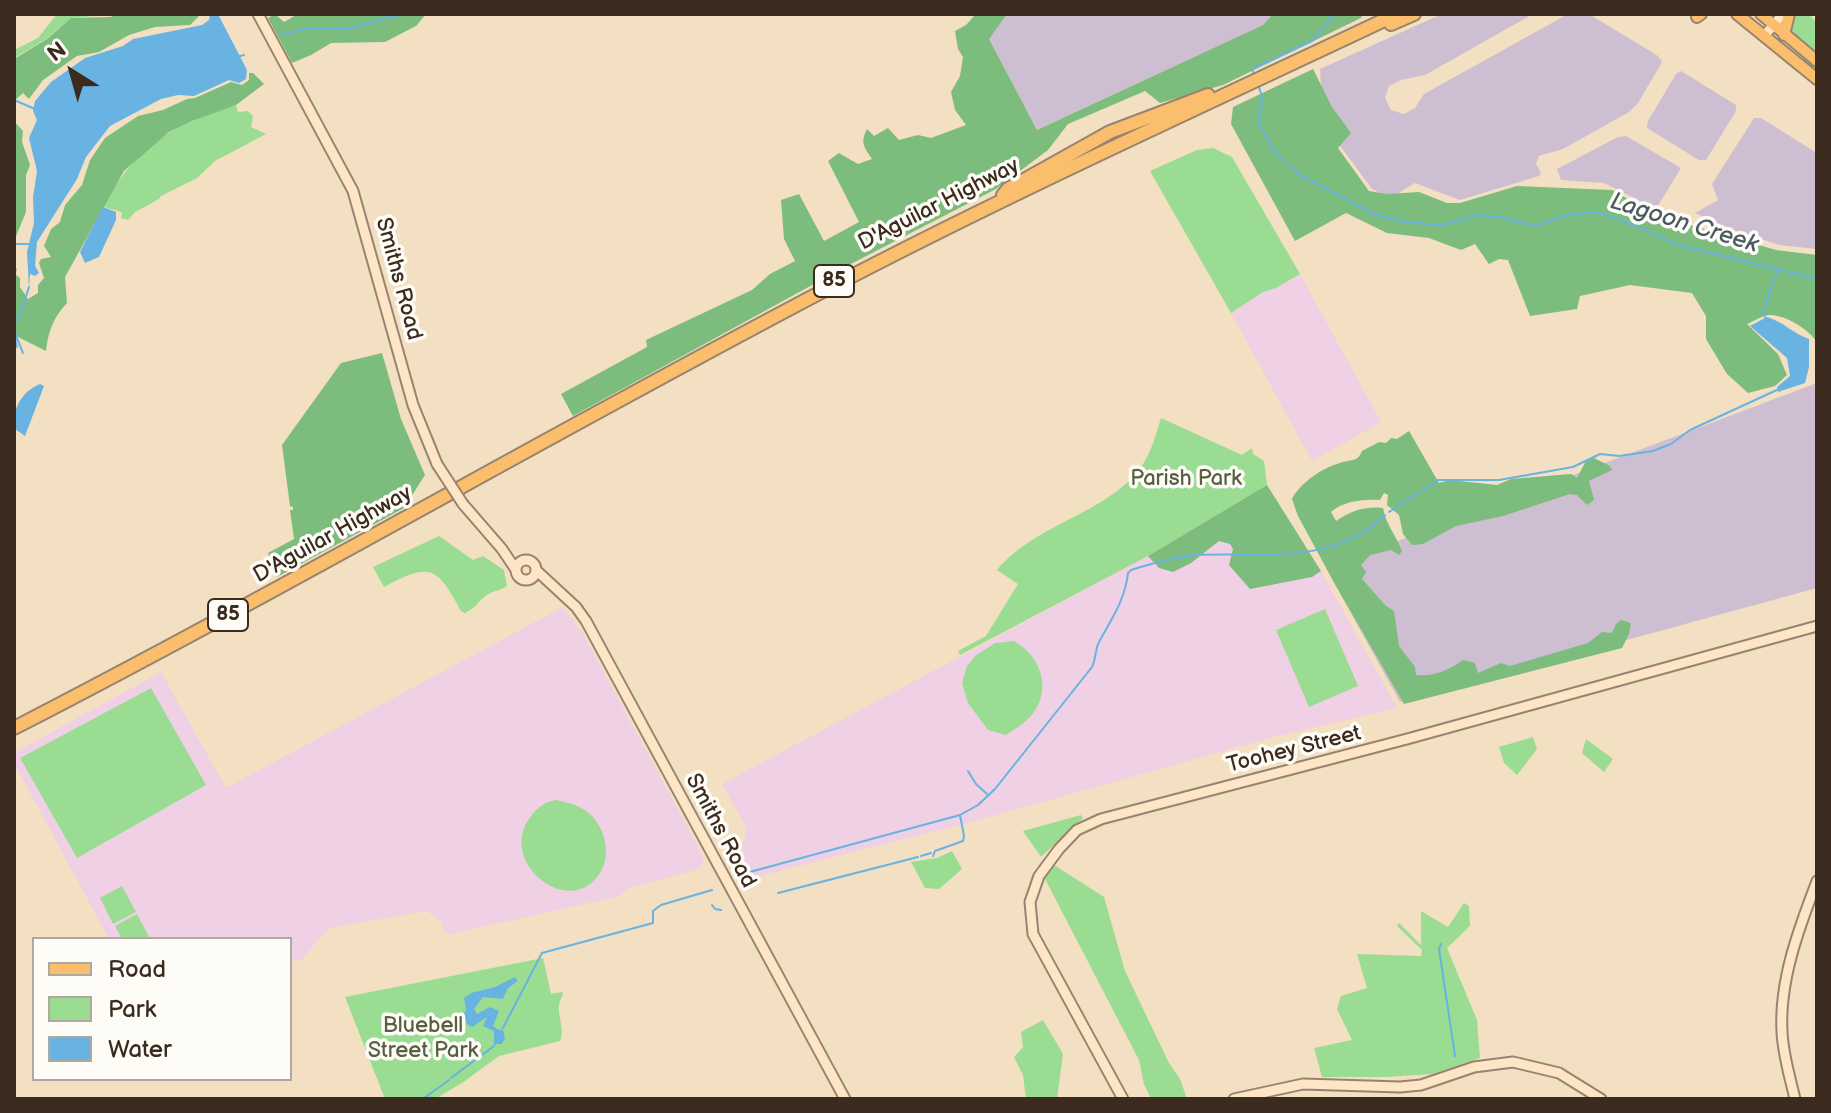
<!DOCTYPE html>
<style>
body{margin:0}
#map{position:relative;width:1831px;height:1113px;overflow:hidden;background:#f3dfc2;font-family:"Balsamiq Sans",sans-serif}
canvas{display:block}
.frame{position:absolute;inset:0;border:16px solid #3b2a1e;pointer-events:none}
.legend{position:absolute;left:32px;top:937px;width:260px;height:144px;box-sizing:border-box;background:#fdfcf7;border:2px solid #afa8a0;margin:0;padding:10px 14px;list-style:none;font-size:24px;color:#3b2a1e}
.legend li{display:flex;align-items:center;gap:16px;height:40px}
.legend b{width:40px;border:2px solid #afa8a0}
.north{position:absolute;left:32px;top:32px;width:80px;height:80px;-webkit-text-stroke:6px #fdfcf7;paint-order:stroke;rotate:323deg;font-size:22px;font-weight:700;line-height:32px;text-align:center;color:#3b2a1e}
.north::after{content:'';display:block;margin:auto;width:28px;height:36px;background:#3b2a1e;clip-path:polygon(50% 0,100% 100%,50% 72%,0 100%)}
</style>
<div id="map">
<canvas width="1831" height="1113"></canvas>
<div class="frame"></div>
<ul class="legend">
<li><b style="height:10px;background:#fabe6d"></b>Road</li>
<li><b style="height:22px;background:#9bdc93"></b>Park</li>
<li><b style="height:22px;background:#68b3e1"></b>Water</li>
</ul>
<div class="north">N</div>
</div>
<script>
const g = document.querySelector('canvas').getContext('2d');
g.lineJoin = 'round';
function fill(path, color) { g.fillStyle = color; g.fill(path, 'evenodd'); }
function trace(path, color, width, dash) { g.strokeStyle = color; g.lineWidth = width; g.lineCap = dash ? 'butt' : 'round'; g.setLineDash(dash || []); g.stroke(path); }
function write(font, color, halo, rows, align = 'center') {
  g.font = font + ' "Balsamiq Sans",sans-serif'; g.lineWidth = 7; g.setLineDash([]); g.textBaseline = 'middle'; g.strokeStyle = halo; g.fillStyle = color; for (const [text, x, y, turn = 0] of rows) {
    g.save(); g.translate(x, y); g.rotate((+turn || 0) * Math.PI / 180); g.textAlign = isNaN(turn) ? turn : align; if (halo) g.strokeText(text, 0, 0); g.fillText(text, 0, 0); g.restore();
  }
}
fill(new Path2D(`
 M1300,274L1381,422L1312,461L1231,313L1263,292L1276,288Z
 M1267,485L1321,571L1397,708L1274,737L964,824L740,881L735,873L747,828L722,784L1148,556Z
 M563,607L583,634L704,858L700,869L628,888L620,896L450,934L444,931L442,922L427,911L329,928L301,960L290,961V939H109L14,763V753L161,672L226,788Z`), '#f0d0e4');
fill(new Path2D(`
 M983,14H1273L1263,25L1037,130L980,22Z
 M1442,14H1533L1425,75L1401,80L1389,86L1385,98L1391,110L1404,114L1415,108L1424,94L1568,14H1589L1658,56L1662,62L1638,103L1629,112L1563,149L1539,156L1536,164L1541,173L1539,176L1460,200L1415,183L1390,198L1372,189L1338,143L1321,86L1320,69Z
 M1681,71L1736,105V111L1706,160H1699L1647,128L1648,121L1676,74Z
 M1754,118H1761L1817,153V249L1779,245L1736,231L1695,213L1718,200L1712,184Z
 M1626,136L1681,168L1656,209L1604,183L1561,180L1557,169L1618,137Z
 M1817,383V588L1400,702L1326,568Z`), '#cebed1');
fill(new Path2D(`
 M57,14H116L71,18L46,39L14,58V50L38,38Z
 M1793,14H1809L1817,23V56L1789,32Z
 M236,105L238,112L248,111L253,116L251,127L266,134L215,161L197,178L161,196L159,199L135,212L128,220L121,218L122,213C117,209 109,210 103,206C140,143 168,127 236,105Z
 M1213,148L1232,157L1300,274L1276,288L1263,292L1231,313L1150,171L1197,150Z
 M1161,418L1242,455L1252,448L1253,454L1264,461L1267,485L1148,556L960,655L958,651L986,636L1018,584L997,570C1037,522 1111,513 1143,464C1152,450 1156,434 1161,418Z
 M439,536L473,560L483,556L504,570L507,586C500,591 494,590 487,595C478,601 477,607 465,613L461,611C437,566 430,562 384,587L373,567Z
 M1325,609L1358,686L1309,707L1276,630Z
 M1014,641C1036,653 1050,680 1038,705C1032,719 1018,727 1006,735L988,730L968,703L962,683L967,666L975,656L995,643Z
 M151,688L206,785L77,858L20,758Z
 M1533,737L1537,749L1517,775L1504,763L1499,747Z
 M1586,739L1613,759L1604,772L1582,753Z
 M556,800C569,803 580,805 590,814C610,833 613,868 589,885C555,908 499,857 531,816C538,807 545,802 556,800Z
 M1081,815L1083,818L1041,857L1023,831Z
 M952,851L962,869L939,889L925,888L911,862L937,858Z
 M1054,865L1104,897L1125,971L1169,1063L1180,1079L1187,1099H1151L1144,1084L1139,1060L1045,879Z
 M122,886L136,912L113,924L100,898Z
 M1464,903L1469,906L1470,926L1447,948L1477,1020L1480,1058L1433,1074L1387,1077H1322L1314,1048L1352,1040L1337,1009L1341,996L1367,988L1357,954L1421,956L1422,950L1397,926L1399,923L1421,945V911L1448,927Z
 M137,914L150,939H122L115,926Z
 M543,958L551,994L562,992L563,995C552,1011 567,1026 560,1041L499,1056L462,1083L435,1099H385L345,997Z
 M1043,1020L1063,1054L1057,1099H1026L1023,1075L1014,1057L1023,1047L1021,1032Z`), '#9bdc93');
fill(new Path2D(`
 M120,14H201L190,25L155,27L129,35L99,52L77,56L43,80L29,99L23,93L14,101V59L47,39L71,18L110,17Z
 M275,14L284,22L298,14H426L416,26L385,42L331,43L311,55L292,63L268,18Z
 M976,14H1007L989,39L1037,130L1263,25L1273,14H1363L1361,18L1223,85L1160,103L1145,91L1068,124L1048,150L996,189L845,267L573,416L561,394L647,347L646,340L752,290L770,274L795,261L784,239L781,200L799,194L824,241L859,222L828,161L839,153L858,164L872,159C864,147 860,143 867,129L874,136L888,128L899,140L918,135L931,138L966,125L955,110L951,92L960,76L963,57L958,49L955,31L966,25Z
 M1313,69L1332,107L1351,133L1338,148L1369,191L1387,194L1419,192L1447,203H1460L1517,186L1612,190L1656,215L1776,250L1817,255V342C1808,329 1787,316 1771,315C1764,314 1754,321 1747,324L1778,354L1787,375L1775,386L1748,393L1727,374L1706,339V316L1692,293L1630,285L1580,296L1577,309L1530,316L1508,260L1499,259L1489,264L1475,244L1461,250L1429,238L1387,233L1346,213L1295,241L1231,124L1233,107Z
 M249,73H253L264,84L236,105L192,121L169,132L124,171L65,277L67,303C54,317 48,331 46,351L14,335V263L17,270L15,274L20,278V287L28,299L38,293V285L44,278L39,263L41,259L51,257L44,246L51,229L60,222L65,205L82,185L90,160L105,138L138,116L163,110L187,99L195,98L231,82L242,85L249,80Z
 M14,121L23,131L22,142L30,165L26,175V212L14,241Z
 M382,353L401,419L425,475L404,508L277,577L268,553L294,539L290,510H293V507L290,506L282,445L341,363Z
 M1409,431L1439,483L1450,480L1497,485L1511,479L1571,474L1577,478L1586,461L1594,458L1610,466L1612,470L1589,481L1594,500L1587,505L1577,495L1570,494L1503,516L1456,526L1423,544L1412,545L1403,534L1399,515L1387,505L1388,495L1384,493L1380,500C1364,499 1343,501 1331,512L1336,521C1351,511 1364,506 1383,508C1386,525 1396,535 1402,551L1399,555L1391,550L1370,555L1361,565L1366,572L1362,579L1386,606L1394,611L1399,646L1415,667L1416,675C1434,677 1449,670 1463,660L1475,663L1478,673L1501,663L1510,666L1588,643L1602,632L1612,633L1616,624L1621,620L1631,623L1629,634L1622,648L1404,704L1336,586L1298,516L1292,499C1300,483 1322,468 1340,463C1351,459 1357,463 1362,451L1379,442L1386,443L1391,438L1397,439Z
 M1267,485L1321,571L1312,577L1250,589L1229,565L1233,549L1230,544L1219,541L1191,563L1173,572L1159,568L1148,556Z`), '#7cbc7d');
fill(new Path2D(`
 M210,14L219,16L247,70L246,79L239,83L229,80L194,96L178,95L161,99L110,126L86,157L77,179L37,242L35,266L39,273L35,276L30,274L29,288L27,252L34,223L33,197L37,171L29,138L37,120L33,111L35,101L51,82L85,58L123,46L133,39L202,25L209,20Z
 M103,207L116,212V220L99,257L85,263L80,252Z
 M1767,317C1784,322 1792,333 1809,339V367L1805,383L1778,392L1777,387L1790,376L1787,358L1750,326Z
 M40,384L44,386L25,436L15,429C12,409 21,392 40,384Z
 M515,977L518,981L508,988L503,999L483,997L474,1009L477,1014L490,1007L499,1011L493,1026L497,1029L503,1030L505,1038L502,1044H494V1031L483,1026L487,1017L472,1027L467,1024L463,1016L466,1009L464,998L471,993L495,987Z`), '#68b3e1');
trace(new Path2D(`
 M281,35L304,29H345L403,14
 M237,57L244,55
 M1254,74L1252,69L1312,41L1335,14
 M1258,84L1262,97L1259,124L1275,152L1300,175L1374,214L1405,222L1442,225L1479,215L1500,217L1535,226L1566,215L1593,212L1619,219L1679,245L1817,279
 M14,100L35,109
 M14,244H29
 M1766,320L1763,310L1778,270
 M14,323L20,315L29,287
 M14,331L23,353
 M14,335L17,347
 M1389,512L1438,480H1499L1573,467L1600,454L1619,456L1653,451L1671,444L1690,430L1779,389
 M968,771L976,784L987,794
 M921,856L931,853
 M933,856L935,851L963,841L964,836L960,815
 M735,876L960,815L978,805L995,789L1092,667C1096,659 1095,650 1099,642C1112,618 1125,600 1128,573L1131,570C1153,563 1174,557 1197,555C1264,552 1332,566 1385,515
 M778,893L918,857
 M712,905L715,909L721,910
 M1441,944L1439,949L1455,1056
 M503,1028L542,953L653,923V911L661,905L712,890
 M451,1078L494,1046L496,1041
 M423,1099L449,1080`), '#68b3e1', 2);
const secondary = new Path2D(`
 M258,14L353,191L413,405L437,464
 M1764,36L1783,14
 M463,504L502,549L516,570
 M516 570a10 10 0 1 1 20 0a10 10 0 1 1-20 0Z
 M537,571L576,607L586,621L845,1099
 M1123,1099L1033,934L1030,902L1039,876L1059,849L1077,830L1101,819L1407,739L1817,626
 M1234,1099L1303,1084L1400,1087L1421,1085L1474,1067L1513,1062L1559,1073L1601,1099
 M1795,1099C1790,1077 1783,1055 1782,1032C1779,981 1799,928 1817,881`);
const primary = new Path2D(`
 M1737,14L1817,79
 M1761,14L1817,61
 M1697,17L1701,14
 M1784,35L1789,14`);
const highway = new Path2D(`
 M1391,24L1414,14
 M1003,195L1008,189L1110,132L1208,95
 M14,728C288,587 554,432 827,289C1014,191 1207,104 1397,14`);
trace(secondary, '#978470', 13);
trace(primary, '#978470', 14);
trace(highway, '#978470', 16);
trace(secondary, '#fde5c5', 9);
trace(primary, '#fabe6d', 10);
trace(highway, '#fabe6d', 12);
const secondaryBridge = new Path2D(`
 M437,464L463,504`);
trace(secondaryBridge, '#978470', 13, []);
trace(secondaryBridge, '#fde5c5', 9);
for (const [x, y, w] of [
 [834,281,40],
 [228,615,40]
]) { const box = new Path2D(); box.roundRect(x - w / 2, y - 16, w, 32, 6); g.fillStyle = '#fdfcf7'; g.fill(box); trace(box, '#3b2a1e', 2); }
write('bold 20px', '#3b2a1e', null, [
 ["85",834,281],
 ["85",228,615]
]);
write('22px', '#3b2a1e', '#fdfcf7', [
 ["D'Aguilar Highway",939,205,-27],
 ["Smiths Road",398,279,75],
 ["D'Aguilar Highway",333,535,-29],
 ["Toohey Street",1294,750,-14],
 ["Smiths Road",720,831,62]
]);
write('22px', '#585f41', '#fdfcf7', [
 ["Parish Park",1186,479],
 ["Bluebell",423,1026],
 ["Street Park",423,1051]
]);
write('italic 24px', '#4b5a62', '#fdfcf7', [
 ["Lagoon Creek",1684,224,17]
]);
</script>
